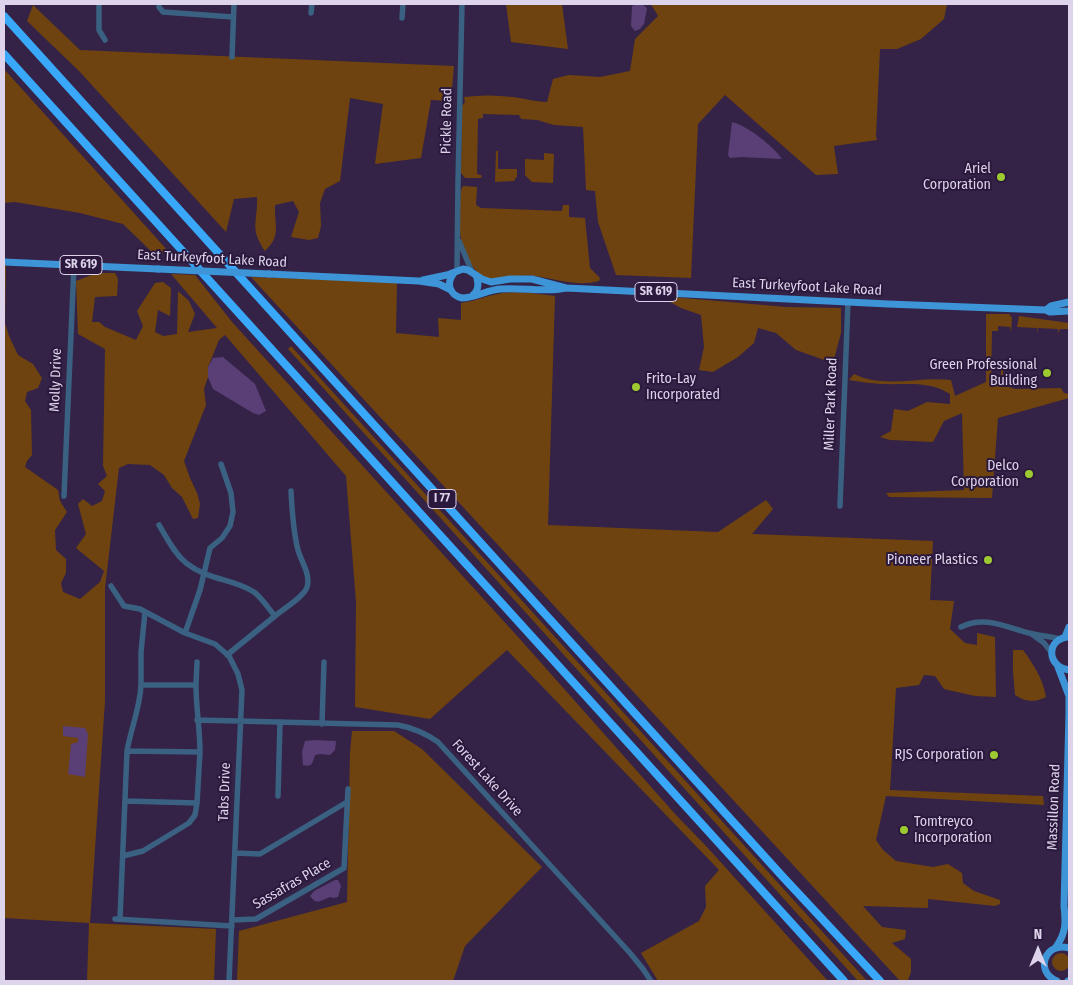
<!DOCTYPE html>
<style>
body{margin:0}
#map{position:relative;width:1073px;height:985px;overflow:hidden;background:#342346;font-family:"Fira Sans Condensed",sans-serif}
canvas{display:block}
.frame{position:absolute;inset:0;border:5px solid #ddd3ea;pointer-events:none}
.north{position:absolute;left:1013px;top:925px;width:50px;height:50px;-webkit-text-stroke:4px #2a193c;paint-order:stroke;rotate:0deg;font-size:14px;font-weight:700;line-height:20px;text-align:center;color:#ddd3ea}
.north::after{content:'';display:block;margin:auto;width:18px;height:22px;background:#ddd3ea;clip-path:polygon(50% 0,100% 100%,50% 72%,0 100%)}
</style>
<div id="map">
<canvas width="1073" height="985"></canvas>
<div class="frame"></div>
<div class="north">N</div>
</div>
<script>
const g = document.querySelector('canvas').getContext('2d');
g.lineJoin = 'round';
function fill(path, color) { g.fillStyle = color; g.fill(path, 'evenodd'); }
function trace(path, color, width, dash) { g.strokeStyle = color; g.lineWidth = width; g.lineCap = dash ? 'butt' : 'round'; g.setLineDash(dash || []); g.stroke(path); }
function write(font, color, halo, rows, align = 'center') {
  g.font = font + ' "Fira Sans Condensed",sans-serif'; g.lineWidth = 4; g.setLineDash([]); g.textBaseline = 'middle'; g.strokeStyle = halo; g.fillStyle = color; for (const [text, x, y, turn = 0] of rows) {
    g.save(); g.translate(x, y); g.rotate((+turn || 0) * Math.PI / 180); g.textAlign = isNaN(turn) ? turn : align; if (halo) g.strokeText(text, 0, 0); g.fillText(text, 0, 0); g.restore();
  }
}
fill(new Path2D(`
 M506,4H562L568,49L511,42Z
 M651,4H947L944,19L921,39L897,49H880L876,136L877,140L834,146L838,174L816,175L725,95L698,124L691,278L616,275L598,222L595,191L586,190L583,127L554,125L537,120L521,119L519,115L483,114V118L478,119L477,174L481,175L482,177L480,178H465L461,173L462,106L465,102L464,97C480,95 496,95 512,97C524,98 535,102 547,102L553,79L569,75L600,77L630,71L635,39L658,16Z
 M33,5L80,50L454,66L451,101L431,100L421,158L375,164L383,104L350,98L340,181L325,189L320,203L321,226L318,238L309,240L291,237L299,212L293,201L275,205C274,225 282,235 265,251C249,228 258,222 257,197L234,199L226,232L79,71L27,21Z
 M4,69L169,252L155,255L123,224L80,213L15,202L4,203Z
 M496,151H498V169H517V176L514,181L495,182Z
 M544,153L554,154L553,183L532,182L525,175V159L544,160Z
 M463,186L477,187L476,205L481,208L562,211L563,205H569V217L585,218L590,268L600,278L599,281C577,287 557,279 535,276C521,274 507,279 493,279C470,278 460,243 459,224C459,213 460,201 461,190Z
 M4,265H6L5,323L9,336L18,355L33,364L42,378L38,388L27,392L25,401L31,410L32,455L27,461L25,467L58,490L60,501L67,512L55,530L56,550L66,559V573L61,583L63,592L80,599L100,582L104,571L76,548L86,534L78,504L83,499L92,506L102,501L105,491L98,484L107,476L103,466L105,349L78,334L76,281L97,273H115L118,279L117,296L95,297L92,322H99L105,327L136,340L143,326L137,311L155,283L163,282L171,288L170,316L158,310L155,332L163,336L177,334L178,291L189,301L195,314L188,332L217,328L171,274L195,275L232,322L519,638L676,815L707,847L828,981H658L641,953L699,921L706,907L705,886L719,870L507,650L430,719L355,707L356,602L346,476L225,335L219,340L208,367V377L204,389L206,405L184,461L190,478L197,493L200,504L198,518L193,519L182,497L172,488L164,475L150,465L128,464L119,468L105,588V701L90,923L216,929L214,981H87L89,923L4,918Z
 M251,277L397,282L396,333L439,337L438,318L461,320V303C476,301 488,295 503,293C519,291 538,294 555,296L548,525L718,532L766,500L773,509L752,534L933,541L930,600L954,601L950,629L965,643L977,645V633L995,637L996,697L975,696L944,689L935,676L924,675L919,685L896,688L890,790L1043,796L1044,805L886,796L876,840L883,850L896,861L933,867L948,864L962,873L963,883L974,891L1000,900V904L995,906L928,899V908L863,906L882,927L906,930L905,939L892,943L911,959V972L908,980L900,981Z
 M672,297L786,307L841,308V333L833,363L796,350L776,333L758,328L754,343L738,357L713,372L699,370L704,347L701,315L681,308L665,299Z
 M986,314H1009L1012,318L1011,332L1010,327L998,326V331H992L991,383L1001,382V369H1003V385L1015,389L1061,388L1064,393L1069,394V398L998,418L992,498L889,497L886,493L964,490L962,413L944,421L933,442L890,440L880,437L891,431L894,409L908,411L927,402L950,404V394C929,380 905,385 881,384C870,383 860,382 849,380L854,374C885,389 918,376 951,380L955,396L986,382Z
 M1019,316L1069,323V329H1060L1058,333V329L1038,328V333L1037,328L1017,327Z
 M291,346L867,981H858L288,349Z
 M1013,650H1023C1034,665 1043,679 1046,697C1034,703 1026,702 1015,695L1013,671Z
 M352,731H394L422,749L542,867L465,946L453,981H237L239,931L347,902L350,752Z
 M1052 962a9 9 0 1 1 18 0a9 9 0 1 1-18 0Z`), '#6f430f');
fill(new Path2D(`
 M637,4H642L647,8L644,24L640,29L635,31L631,26L632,6Z
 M732,122C748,126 773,146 782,159L741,157L730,158L728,155Z
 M223,357L255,384L266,411L259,415L253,413L213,389L208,377V367L213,358Z
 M63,726L85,728L88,734L85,777L68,774L71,744L78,742V738L63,736Z
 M314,740L336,741L335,750L330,755L321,754L315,755C313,762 312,768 303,765L302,752L305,741Z
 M335,880H338L341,886L338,897L334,898L330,897C321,900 317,906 310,896L314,891Z`), '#5a3f76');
trace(new Path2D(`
 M99,4V30L105,40
 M159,7L163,12L233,17
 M311,13L312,4
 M402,18L403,4
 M232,57L234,4
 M459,241L472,272
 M457,271L458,182L462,4
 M64,496L74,265
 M840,506L848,302
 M159,525C167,538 174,553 186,563C209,581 232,578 254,592C262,598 268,608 275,616L227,655
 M111,586L124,606L140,609L185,633L215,644L229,656L238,674L242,690L229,981
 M145,612L141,652V685H196L197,662
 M275,616C283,609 304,597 307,587C311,575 301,561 298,550C293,531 292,510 291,491
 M961,627C984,615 1006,627 1029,633C1039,636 1049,636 1060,639
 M185,633L200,590L210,548L222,538L230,526L233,512L231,493L221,464
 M1033,635L1044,643L1052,653
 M141,685C140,708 131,728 127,751L200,752C200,729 196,708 196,685
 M197,720L398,725C414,728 425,733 438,742L630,953L643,969L651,981
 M322,724L324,662
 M278,796L280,722
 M125,801L197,803L200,752
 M235,853L260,854L347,802
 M123,856L143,851L189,823L195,815L197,803
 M115,919L232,926
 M120,919L127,751
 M232,920L256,919L344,868L348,789`), '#3a6182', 5.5);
trace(new Path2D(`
 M4,262L158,269
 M454,273C446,283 449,295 462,298C475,298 487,290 500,289C522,287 545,293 566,288L888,304L1046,310L1050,312L1069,311
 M269,274L419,281L439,284L451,290
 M423,280L447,275L463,269L468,270L482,279L491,282L510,279H532L566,288
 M473,295C479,290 479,283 476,275
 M1046,310L1051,306L1069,302
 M1065,637L1069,627
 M1069,637C1046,638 1046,667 1069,670
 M1056,947C1066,933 1066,923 1064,906L1069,714V696L1058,667
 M1057,981C1034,972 1045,941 1069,948
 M1068,981H1069`), '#3d94d7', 7);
trace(new Path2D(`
 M4,16L783,877L880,981
 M4,54L844,981`), '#3aa8f9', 8);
trace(new Path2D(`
 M158,269L269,274`), '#3d94d7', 7);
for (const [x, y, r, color] of [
 [1001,177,5,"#9dca31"],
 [1047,373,5,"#9dca31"],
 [636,387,5,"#9dca31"],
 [1029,474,5,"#9dca31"],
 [988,560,5,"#9dca31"],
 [994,755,5,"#9dca31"],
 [904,830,5,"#9dca31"]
]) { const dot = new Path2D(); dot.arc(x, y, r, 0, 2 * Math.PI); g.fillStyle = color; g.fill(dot); trace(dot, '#2a193c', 2); }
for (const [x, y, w] of [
 [81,265,42],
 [656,292,42],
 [442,499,28]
]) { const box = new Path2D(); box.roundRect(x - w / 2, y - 9.5, w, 19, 4); g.fillStyle = '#2a193c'; g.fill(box); trace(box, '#ddd3ea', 1); }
write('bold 12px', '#ddd3ea', null, [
 ["SR 619",81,265],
 ["SR 619",656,292],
 ["I 77",442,499]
]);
write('14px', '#ddd3ea', '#2a193c', [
 ["Pickle Road",447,121,-89],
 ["East Turkeyfoot Lake Road",212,259,3],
 ["East Turkeyfoot Lake Road",807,287,3],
 ["Molly Drive",56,380,-88],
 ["Miller Park Road",831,404,-88],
 ["Forest Lake Drive",487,778,48],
 ["Tabs Drive",225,792,-88],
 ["Massillon Road",1054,807,-88],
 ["Sassafras Place",292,884,-30]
]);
write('14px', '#ddd3ea', '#2a193c', [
 ["Ariel",991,169],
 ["Corporation",991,185],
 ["Green Professional",1037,365],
 ["Building",1037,381],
 ["Frito-Lay",646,379,"left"],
 ["Incorporated",646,395,"left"],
 ["Delco",1019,466],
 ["Corporation",1019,482],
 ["Pioneer Plastics",978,560],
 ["RJS Corporation",984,755],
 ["Tomtreyco",914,822,"left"],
 ["Incorporation",914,838,"left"]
], 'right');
</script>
